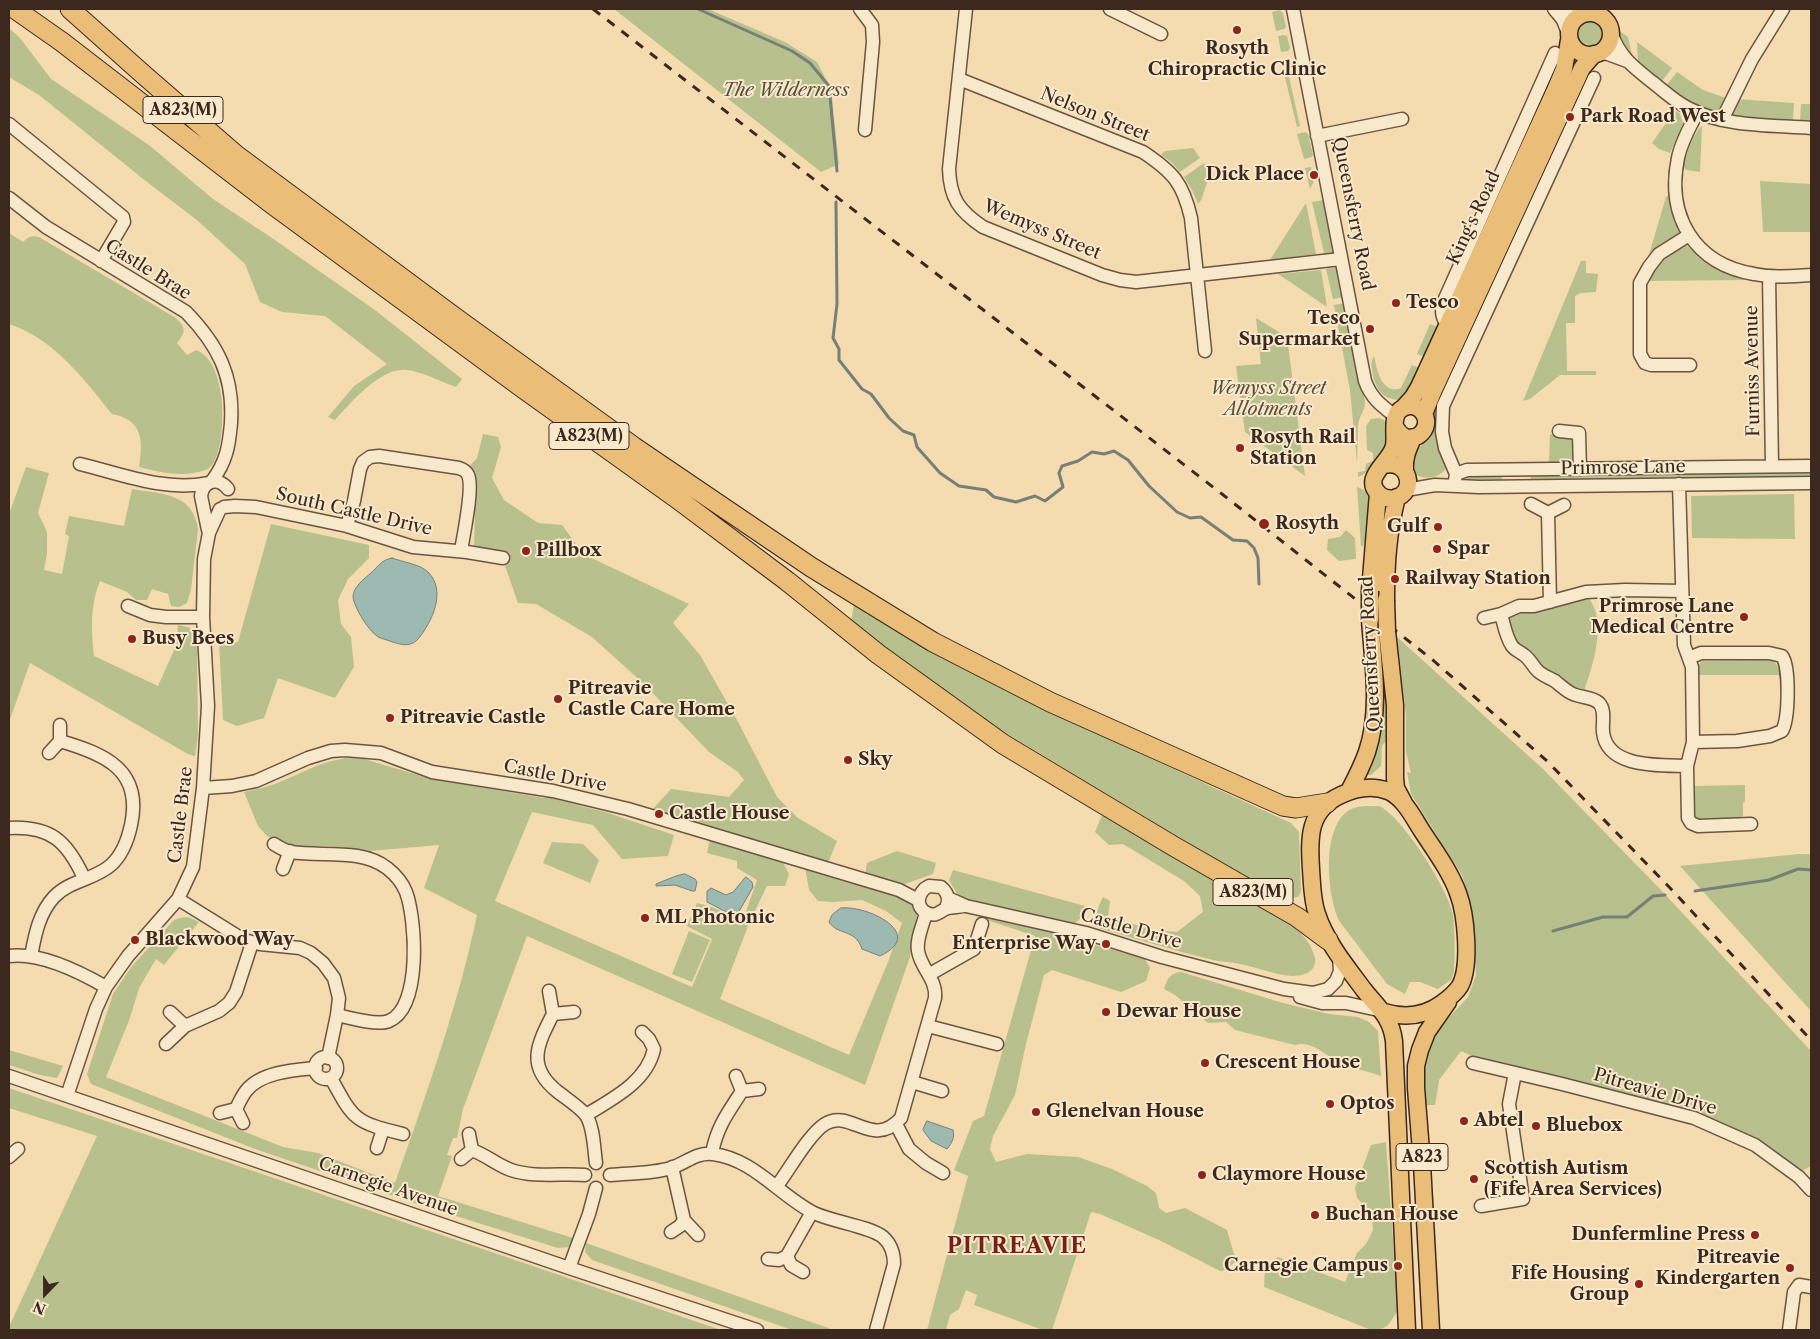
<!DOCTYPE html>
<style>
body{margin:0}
#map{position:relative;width:1820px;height:1339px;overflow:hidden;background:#f4dbb0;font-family:"Libre Caslon Text",serif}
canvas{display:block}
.frame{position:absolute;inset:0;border:10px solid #3c281e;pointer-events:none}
.north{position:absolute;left:20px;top:1269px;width:50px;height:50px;-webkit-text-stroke:4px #f8e8cc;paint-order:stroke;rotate:202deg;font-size:14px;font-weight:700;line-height:20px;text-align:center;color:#3c281e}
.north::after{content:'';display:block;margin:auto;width:18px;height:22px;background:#3c281e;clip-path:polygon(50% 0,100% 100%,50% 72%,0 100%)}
</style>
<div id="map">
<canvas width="1820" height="1339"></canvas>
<div class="frame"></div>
<div class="north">N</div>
</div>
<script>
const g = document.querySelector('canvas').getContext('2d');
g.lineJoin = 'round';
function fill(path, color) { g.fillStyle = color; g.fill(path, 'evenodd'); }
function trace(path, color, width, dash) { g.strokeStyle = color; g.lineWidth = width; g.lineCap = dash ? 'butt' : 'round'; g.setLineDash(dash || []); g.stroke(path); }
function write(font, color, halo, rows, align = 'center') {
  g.font = font + ' "Libre Caslon Text",serif'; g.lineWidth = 4; g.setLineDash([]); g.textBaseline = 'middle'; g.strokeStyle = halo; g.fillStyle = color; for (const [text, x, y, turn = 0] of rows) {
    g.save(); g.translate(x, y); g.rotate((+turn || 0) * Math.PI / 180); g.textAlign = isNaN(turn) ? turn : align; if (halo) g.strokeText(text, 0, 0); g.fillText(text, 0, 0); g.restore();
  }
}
fill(new Path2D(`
 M614,9H708L785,42L817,62L831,89L839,164L821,172Z
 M1280,10L1283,13L1286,27L1284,29L1276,31L1272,12Z
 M1575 34a15 15 0 1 1 30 0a15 15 0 1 1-30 0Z
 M9,28L20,38L51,79L149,145L213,199L272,238L375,310L462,379L456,387C442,382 421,371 407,370C382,366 350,403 335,420L328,417L354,386L387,364L325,316L282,312L260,302L245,264L198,221L142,178L39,95L9,77Z
 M1618,30L1628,37L1633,59L1620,42Z
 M1284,35L1287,36L1290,48L1288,51L1281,52L1278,36Z
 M1637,42L1672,68L1662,81L1638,63Z
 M1292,67L1295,70L1293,75L1289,77L1300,126L1297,127L1283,69Z
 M1677,72L1703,90L1726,98L1722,109L1718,113C1697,108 1683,98 1666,86Z
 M1736,99L1794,103L1793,120L1737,118L1731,113Z
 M1801,104H1811V122L1800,121Z
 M1675,110L1680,114L1683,123L1670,153L1659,149L1652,143Z
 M1702,126L1700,172L1686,170L1683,166C1687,154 1692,134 1702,126Z
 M1305,132L1308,134L1313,155L1312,157L1304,159L1297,134Z
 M1193,148L1200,158L1180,172L1171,162L1161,155L1165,151Z
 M1204,163L1211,172L1201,200L1198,204L1192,190L1184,177Z
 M1311,167L1314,181L1310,189L1305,168Z
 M1760,181L1811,184V232H1763Z
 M1669,194L1675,220L1680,230L1678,235L1648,258L1666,197Z
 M1323,200L1335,253L1332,256L1325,257L1312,202Z
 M1306,203L1316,254L1270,260Z
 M9,233L23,242C28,237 31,235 39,237L176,318C186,328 186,332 177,343L187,355L196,350C227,361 227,435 215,460C214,463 211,466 208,469C187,478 161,473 139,467C143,442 144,420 112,414C84,379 53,338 9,324Z
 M1685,245C1694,248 1697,254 1704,260C1717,268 1730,274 1745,280L1648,281C1658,262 1665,253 1685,245Z
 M1581,261H1586V273L1598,274L1596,292L1581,293L1575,296V323H1566L1567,371H1596V375H1560L1530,399L1523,401Z
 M1338,267L1344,297L1333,299L1326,269Z
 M1321,270L1327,307L1278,274Z
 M1345,303L1365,402C1365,411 1359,416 1358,425L1357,463L1350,390L1334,305Z
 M1256,318L1287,337L1305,476L1245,432L1236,366L1261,364Z
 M1430,324L1438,327L1425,357L1417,354Z
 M1374,356C1377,369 1381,395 1401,388L1412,365L1420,368L1410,391L1401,400C1384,400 1377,391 1373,376C1372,368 1370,362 1374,356Z
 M1440,392L1444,394L1446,468C1439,481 1413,481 1412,467C1411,446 1428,445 1433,431C1435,424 1433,418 1434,411C1434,405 1438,398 1440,392Z
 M1379,418L1384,420C1395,439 1384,450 1373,464C1368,470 1366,474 1358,477V472L1365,471L1366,464L1373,461V453L1367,450L1366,426L1371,419Z
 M483,434L498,437L501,447L492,478L504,500L538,523L562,525L583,554L689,604L673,623L700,655L737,720L777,797L798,818L837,841L828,863L652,810L671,789L729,797L744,780L738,772L709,752L644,684L592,637L536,604L518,603L504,563L474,547L475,508L470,487L468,468L477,458Z
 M1550,434L1571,436L1573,438V462L1570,463H1549Z
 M26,467L49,473L38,513L47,532V553L44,570L62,574L69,536L65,534L69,516L124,526L132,489C162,494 193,493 198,529L191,590L187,603L179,607L171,606L168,594L152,589L147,600H136L127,592L100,581C90,605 91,630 94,656L158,686L176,646L178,625L191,628L197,639L198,735L195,756L188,754L30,663L9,722V514Z
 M1811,472V476L1531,480V474Z
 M1502,474V481L1466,480L1463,477L1464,475Z
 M1357,487L1369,492L1371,496L1368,529L1363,546H1361Z
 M1794,494L1795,539L1692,538L1691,496Z
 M271,524L369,545V558L348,579L338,600L341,624L351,637L354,667L335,698L278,678L264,718L237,726L223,720L219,642H238Z
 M1346,530L1355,538L1356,559L1339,561L1327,550L1328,539L1340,537Z
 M1586,592C1589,598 1594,606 1596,613C1602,640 1591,671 1582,697L1524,655L1501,614Z
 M854,604L968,671L1031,699L1117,743L1291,823L1299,832L1301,892L1298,897L1282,899L996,727L851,622Z
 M1397,637L1543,769L1660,889L1811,1051V1166L1802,1171L1759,1141L1697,1112L1474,1057L1461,1051L1439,1080L1435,1105H1425L1424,1072L1429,1043L1441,1026L1468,997L1476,975L1472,907L1462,875L1411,794L1407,772L1411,773L1406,752V715Z
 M1769,660C1777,661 1778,667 1780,675H1699V665L1702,661Z
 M1380,672H1385L1388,738L1382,746L1381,766L1371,775H1361Z
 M346,758L364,759L431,779L544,798L547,797L605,812L674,835L668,856L622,859L593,825L532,812L495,901L692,987L712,939L687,926L697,903L709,906L743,920L757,880L737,868V861L707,853L710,839L783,862L789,874L785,886H767L750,921L720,999L849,1055L888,962L902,923L886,911L862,900L833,902L818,901L809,890L804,862L910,900L917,915L910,957L865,1085L527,936L463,1109L457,1138H453L447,1155L452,1156L438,1196L573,1238L569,1247L558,1248L408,1201L255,1149L91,1084L87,1074L113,994L132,966L174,920C184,916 189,916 199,922L164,965L156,959L139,988L130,1018L106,1077L283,1147L318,1153L395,1183C426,1095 458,1006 477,915L424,888L439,845L370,851L330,846H293L286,844L267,836L258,826L244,792C256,789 270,787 282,781C307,771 317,763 346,758Z
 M1745,785V802L1743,803V815L1740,819L1696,820L1694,818L1695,786Z
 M1379,806C1402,816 1448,889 1453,915C1455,933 1455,954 1454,972L1451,980L1438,989L1420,982H1410L1405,994L1387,984L1340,922C1327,898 1321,829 1348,811C1357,805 1368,806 1379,806Z
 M1103,813L1279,917C1295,928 1310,937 1315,958C1317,972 1303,976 1292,976C1275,975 1256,967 1240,964C1231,962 1222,962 1213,960C1175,951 1137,939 1099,928C1093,917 1098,908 1103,897L1110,901L1108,917L1154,930L1177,932L1203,912L1200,896L1184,881L1123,844L1109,845L1095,832Z
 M552,842L583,844L599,860L590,883L543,863Z
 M897,851L936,863L933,874L902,885L865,875L867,863Z
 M1799,854H1811V1011L1680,866Z
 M953,870L1085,906L1082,917L1074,924L959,897L949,880Z
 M985,914L1145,959L1150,968L1146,981L1121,992L1052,970L1044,975L1026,1044L1015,1095L993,1136L990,1149L996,1162L1027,1154L1078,1157L1112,1169L1147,1186L1156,1193L1159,1208L1166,1213L1185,1208L1227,1230L1236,1261L1226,1270L1220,1271L1159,1240L1100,1214L1091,1212L1052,1330H1043L974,1305L977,1295L966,1290L959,1309L950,1315L946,1330H927L968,1176L954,1170L973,1121L984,1116L1035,936L984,919Z
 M689,931L710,940L692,982L672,974Z
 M1181,972L1283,1003L1329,1014L1358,1017L1369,1022L1378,1031L1381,1076C1367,1071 1352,1068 1339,1062C1325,1055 1311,1040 1295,1045L1235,1030L1226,1022L1208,1023L1175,995L1164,989C1167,979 1170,973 1181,972Z
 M9,1050L63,1066L57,1078L40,1075L9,1065Z
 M9,1088L721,1330H9V1327L97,1136L9,1108Z
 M1386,1142L1398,1310C1389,1323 1389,1330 1371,1330L1264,1287L1265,1267L1278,1257L1345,1282L1357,1253L1366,1244L1373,1230L1372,1214L1357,1198L1355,1188L1371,1145Z
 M586,1243L834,1330H792L592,1260L585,1252Z`), '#b8c18d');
const water = new Path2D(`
 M392,558C402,562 420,564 428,572C447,591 432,621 419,638C410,649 398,644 387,640C384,639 379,638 377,636C368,630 354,607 353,597C353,587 364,579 371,573C379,566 381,560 392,558Z
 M685,874L695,879L697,882L695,891H692L675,885L656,886V884L676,876Z
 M746,877L752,882L753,887L737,915L734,916L707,902V891L711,888L726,895L733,892Z
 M841,908C868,905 927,934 880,956L862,949C855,928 838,936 829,922L832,915Z
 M927,1121L953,1130C955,1137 952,1143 947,1149L931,1141L923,1130Z`);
fill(water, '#9dbab2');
trace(water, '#768077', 1);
trace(new Path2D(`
 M698,9L792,51L810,63L829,86L837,171
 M836,202L837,304L833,338L839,349V360L862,389L871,394L889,418L903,431L914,435L917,447L940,473L959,486L986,490L994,497L1016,502L1035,496L1045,501L1063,487L1059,473L1062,466L1078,461L1092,452L1104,454L1114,451L1128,460L1149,486L1177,512L1190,518L1201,517L1233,540L1247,541L1254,548L1258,558L1259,584
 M1695,891L1769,880L1798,869L1811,870
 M1553,931L1603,917H1627L1653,896L1665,895`), '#768077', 3);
const minor = new Path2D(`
 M860,9L872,25L873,42L865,130
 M966,9L949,169C950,198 959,211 983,227L1102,275L1120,280L1136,282L1341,259
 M1110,9L1161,34
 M1293,9L1365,381C1371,398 1382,406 1395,416
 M1554,9L1563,20L1568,33
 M1561,9L1582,14
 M1611,32C1619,56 1632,66 1651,81C1663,90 1674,101 1688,108C1724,127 1771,125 1811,128
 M1599,53L1608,54L1627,61
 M959,79L1143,152C1173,172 1183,183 1191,218L1205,351
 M1697,113C1690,127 1681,142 1678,158C1666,216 1694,264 1754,274C1773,278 1792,276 1811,275
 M1722,120L1752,59L1783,9
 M9,124L123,217L124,222L101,261
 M1317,136L1402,119
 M9,198L46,227L186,312C218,345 234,376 231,423C229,447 226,462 212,481
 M1689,235L1659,254L1649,267L1640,283V354L1645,363L1651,365H1690
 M1769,276L1772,466
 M1447,325C1442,317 1441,312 1443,303L1555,53
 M1559,431L1579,433L1580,469
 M80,464C121,474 165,492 208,483
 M1456,474L1467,470L1811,466
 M1679,484L1684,645L1692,667L1693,742L1687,766L1688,818L1691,823L1698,826L1751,824
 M1454,486L1456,474L1445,448L1442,432L1443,406L1594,78
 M1406,490L1435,485L1479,487L1811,483
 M1531,504L1548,513L1564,505
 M224,507L235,506L256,507L347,526L413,547L467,552L503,558
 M1548,513L1550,602
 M347,526L354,501L360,469L363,462L370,457L379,456L459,468C464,470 466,471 468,475C474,487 463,537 461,551
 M208,530L201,496C203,481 218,476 228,489
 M128,606L150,615L166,617H203
 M1501,614C1504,625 1506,637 1512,646C1515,650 1520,652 1524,655C1531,660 1533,667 1539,672C1544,676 1550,678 1555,681C1560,685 1565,690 1571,693C1579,698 1591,696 1599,703C1606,710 1602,723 1603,732C1607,769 1661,765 1687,766
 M1484,618L1501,614L1519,606H1534L1586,592L1625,590L1682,591
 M1689,658L1701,653H1769L1782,656C1790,667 1789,719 1782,731L1770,736L1737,741L1693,742
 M49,753L60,741V725
 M203,788L232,786L256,781L308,758L331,751L345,750L381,753L432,772L553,791L628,809L899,890L918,900
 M9,828C51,826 67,841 84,878
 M274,844C279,847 285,851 291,852C322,857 361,848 387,868C396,875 402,882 406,892C416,919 422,1007 389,1021C377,1026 350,1018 337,1015
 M283,869L290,851
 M948,898L966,906L1086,933L1162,957L1284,989L1313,993L1328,989L1336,981L1340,971L1339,957
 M178,899L244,940L260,944L300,948L311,953L323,963L334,978L339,998L337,1015L328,1058
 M946,908C950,899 948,893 941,887L929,886C918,891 914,907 927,913C937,918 940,910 948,908C953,907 959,907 964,906
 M9,956C39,952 80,972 106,987
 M31,956C35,935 39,913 54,897C70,880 94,880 111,865C122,855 128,839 131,825C143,770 105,754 60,741
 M930,974L974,949L982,924
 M549,991L553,1014
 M1300,997L1322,1003H1346L1383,1011
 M170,1012L185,1026
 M574,1012L553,1014C537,1045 526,1067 558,1092C567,1099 578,1106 585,1114C594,1125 594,1150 596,1163
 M928,1026L997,1044
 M166,1044L185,1026L219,1011L229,1003L236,992L252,943
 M315 1068a11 11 0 1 1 22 0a11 11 0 1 1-22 0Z
 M1473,1063L1562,1084L1694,1118L1755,1145L1799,1177L1811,1190
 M9,1076L569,1268L757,1330
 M736,1076L742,1091L759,1089
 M331,1078C354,1121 355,1122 403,1134
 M912,1082L942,1091
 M67,1096L96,1009L106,987L128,956L178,899L193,867L203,788L208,706L203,617L204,559L209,533L220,509
 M236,1109L243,1123
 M220,1113L236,1109C239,1103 242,1096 246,1091C261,1072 294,1070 316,1068
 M586,1115C612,1099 647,1082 654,1049L649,1039L642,1032
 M896,1124L909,1149L926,1163L943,1173
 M377,1148L383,1129
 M472,1150C486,1155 497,1165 511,1170C535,1178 561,1173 585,1175
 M712,1153C717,1127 727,1114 742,1091
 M9,1157L18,1149
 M461,1159L472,1150L469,1134
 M672,1167L684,1220
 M610,1175C630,1173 651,1174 671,1168C686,1163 696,1152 713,1154C754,1159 780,1196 814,1213C833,1222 869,1226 883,1237C891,1244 894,1254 894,1264L876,1330
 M777,1186C789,1170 809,1134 825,1124C851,1108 872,1150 901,1118L935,998C937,979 921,969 918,951C916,939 923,925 926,913
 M1481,1206L1523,1199L1509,1104L1515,1073
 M671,1232L680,1226L684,1220L698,1235
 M787,1256L812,1212
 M768,1259L779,1260L787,1256L791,1265L803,1272
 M569,1268L589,1214L596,1188
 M1789,1330L1794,1292L1799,1285L1811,1287`);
const major = new Path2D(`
 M1569 34a21 21 0 1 1 42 0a21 21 0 1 1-42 0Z
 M1404,407L1413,397L1419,387L1556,88L1564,69L1569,40
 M1424,414L1433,392L1578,77L1582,68L1594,54
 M1384,465C1410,459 1417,493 1395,498C1390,499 1384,498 1380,495C1360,478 1390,463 1394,446C1396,435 1391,417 1400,410C1417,396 1438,422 1418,436C1408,440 1401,437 1396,428
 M1405,470C1404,458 1408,449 1413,438
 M1370,591L1378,493
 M1386,600C1386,563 1388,533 1397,497
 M1387,631L1395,705V778L1396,788L1404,803
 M1349,791C1356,778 1362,766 1367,752C1381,710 1373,663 1370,620
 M1384,1012C1404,1018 1423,1017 1441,1004C1448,999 1455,994 1460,986C1471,966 1466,914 1458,893C1450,871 1435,851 1422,831C1413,817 1404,798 1388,791C1372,785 1356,788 1341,795C1308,810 1309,838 1311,869C1312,883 1312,900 1317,914C1326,942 1347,967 1364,990C1379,1009 1391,1017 1394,1041L1407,1330
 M1431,1330L1422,1164L1416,1088V1066L1420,1050L1427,1032L1448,1002`);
const highway = new Path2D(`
 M15,9L62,42L268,201L524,389L679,500L787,581L878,654L1003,744L1175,847L1297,917L1328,940
 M70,9L144,75L236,155L457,319L634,447L811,567L933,642L1050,702L1283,806L1296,808L1327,803`);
trace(minor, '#6a5542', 15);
trace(major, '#3c281e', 19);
trace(highway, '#3c281e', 21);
trace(minor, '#f8e8cc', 12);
trace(major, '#eabe78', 16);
trace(highway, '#eabe78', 19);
trace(new Path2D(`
 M593,9L1222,494L1434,661L1547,761L1672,890L1811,1040`), '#3c281e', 3, [9, 9]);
const majorBridge = new Path2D(`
 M1370,591V620
 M1386,600L1387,631`);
trace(majorBridge, '#3c281e', 19, []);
trace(majorBridge, '#eabe78', 16);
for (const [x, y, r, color] of [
 [1237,30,5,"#8f2418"],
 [1570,117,5,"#8f2418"],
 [1314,175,5,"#8f2418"],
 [1396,303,5,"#8f2418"],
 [1370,329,5,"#8f2418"],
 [1240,448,5,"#8f2418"],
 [1264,524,6,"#8f2418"],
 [1438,527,5,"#8f2418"],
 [1437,549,5,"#8f2418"],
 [526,551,5,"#8f2418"],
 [1395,579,5,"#8f2418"],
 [1744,617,5,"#8f2418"],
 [132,639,5,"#8f2418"],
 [558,699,5,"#8f2418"],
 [390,718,5,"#8f2418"],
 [848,760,5,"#8f2418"],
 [659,814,5,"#8f2418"],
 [645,918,5,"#8f2418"],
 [135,940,5,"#8f2418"],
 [1106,944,5,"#8f2418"],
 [1106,1012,5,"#8f2418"],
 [1205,1063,5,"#8f2418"],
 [1330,1104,5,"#8f2418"],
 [1036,1112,5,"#8f2418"],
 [1464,1121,5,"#8f2418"],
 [1536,1126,5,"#8f2418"],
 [1202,1175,5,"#8f2418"],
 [1474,1179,5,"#8f2418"],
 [1315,1215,5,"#8f2418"],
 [1755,1235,5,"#8f2418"],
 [1398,1266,5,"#8f2418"],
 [1790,1268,5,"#8f2418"],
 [1639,1284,5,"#8f2418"]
]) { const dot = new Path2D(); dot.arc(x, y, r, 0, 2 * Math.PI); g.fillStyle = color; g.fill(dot); trace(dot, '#f8e8cc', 2); }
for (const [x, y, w] of [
 [183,110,80],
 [589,436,80],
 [1253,892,80],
 [1422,1157,52]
]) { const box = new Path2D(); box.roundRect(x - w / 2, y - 13.5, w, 27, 4); g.fillStyle = '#f8e8cc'; g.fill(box); trace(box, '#3c281e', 1); }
write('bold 16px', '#3c281e', null, [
 ["A823(M)",183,110],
 ["A823(M)",589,436],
 ["A823(M)",1253,892],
 ["A823",1422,1157]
]);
write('bold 18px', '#3c281e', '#f8e8cc', [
 ["Rosyth",1237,49,"center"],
 ["Chiropractic Clinic",1237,70,"center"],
 ["Park Road West",1580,117],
 ["Dick Place",1304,175,"right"],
 ["Tesco",1406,303],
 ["Tesco",1360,319,"right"],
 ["Supermarket",1360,340,"right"],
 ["Rosyth Rail",1250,438],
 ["Station",1250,459],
 ["Rosyth",1275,524],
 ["Gulf",1428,527,"right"],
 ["Spar",1447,549],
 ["Pillbox",536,551],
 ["Railway Station",1405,579],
 ["Primrose Lane",1734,607,"right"],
 ["Medical Centre",1734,628,"right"],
 ["Busy Bees",142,639],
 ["Pitreavie",568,689],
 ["Castle Care Home",568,710],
 ["Pitreavie Castle",400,718],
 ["Sky",858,760],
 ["Castle House",669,814],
 ["ML Photonic",655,918],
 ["Blackwood Way",145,940],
 ["Enterprise Way",1096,944,"right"],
 ["Dewar House",1116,1012],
 ["Crescent House",1215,1063],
 ["Optos",1340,1104],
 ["Glenelvan House",1046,1112],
 ["Abtel",1474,1121],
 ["Bluebox",1546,1126],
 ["Scottish Autism",1484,1169],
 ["(Fife Area Services)",1484,1190],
 ["Claymore House",1212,1175],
 ["Buchan House",1325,1215],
 ["Dunfermline Press",1745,1235,"right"],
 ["Pitreavie",1780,1258,"right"],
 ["Kindergarten",1780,1279,"right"],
 ["Carnegie Campus",1388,1266,"right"],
 ["Fife Housing",1629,1274,"right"],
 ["Group",1629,1295,"right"]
], 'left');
write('italic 18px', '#5b4e3a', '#f8e8cc', [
 ["The Wilderness",786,91],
 ["Wemyss Street",1268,389],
 ["Allotments",1268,410]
]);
write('18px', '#3c281e', '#f8e8cc', [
 ["Nelson Street",1095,115,22],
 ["Queensferry Road",1353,214,79],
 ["King's Road",1474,218,-65],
 ["Wemyss Street",1042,230,23],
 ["Castle Brae",148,270,32],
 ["Furniss Avenue",1753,371,-91],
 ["Primrose Lane",1623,468,-1],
 ["South Castle Drive",354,512,13],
 ["Queensferry Road",1371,654,-93],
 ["Castle Drive",555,776,11],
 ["Castle Brae",181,815,-83],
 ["Castle Drive",1131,929,16],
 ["Pitreavie Drive",1655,1092,16],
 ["Carnegie Avenue",388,1187,19]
]);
g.letterSpacing = '1px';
write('bold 22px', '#7a1f14', '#f8e8cc', [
 ["PITREAVIE",1017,1247]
]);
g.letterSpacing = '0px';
</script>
